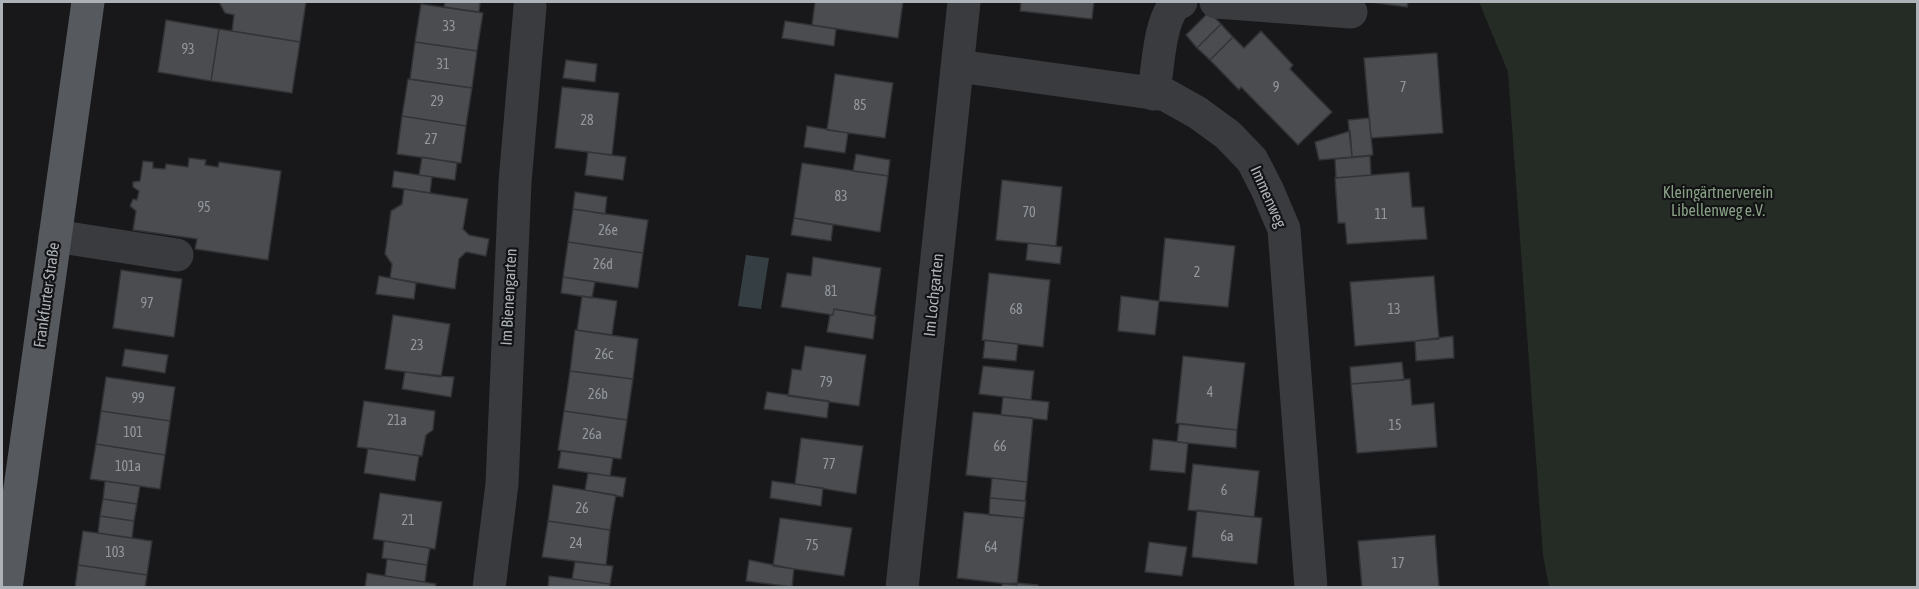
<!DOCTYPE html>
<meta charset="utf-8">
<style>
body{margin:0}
#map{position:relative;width:1919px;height:589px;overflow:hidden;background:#18181a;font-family:"Asap Condensed",sans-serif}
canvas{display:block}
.frame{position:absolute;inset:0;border:3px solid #acb2b8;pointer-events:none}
</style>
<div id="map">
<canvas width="1919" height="589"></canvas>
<div class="frame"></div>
</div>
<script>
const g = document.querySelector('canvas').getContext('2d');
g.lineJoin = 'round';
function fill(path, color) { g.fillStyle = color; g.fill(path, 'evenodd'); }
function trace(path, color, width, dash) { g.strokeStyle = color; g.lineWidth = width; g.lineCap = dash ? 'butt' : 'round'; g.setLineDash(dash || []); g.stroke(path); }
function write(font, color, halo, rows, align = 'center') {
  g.font = font + ' "Asap Condensed",sans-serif'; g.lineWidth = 4.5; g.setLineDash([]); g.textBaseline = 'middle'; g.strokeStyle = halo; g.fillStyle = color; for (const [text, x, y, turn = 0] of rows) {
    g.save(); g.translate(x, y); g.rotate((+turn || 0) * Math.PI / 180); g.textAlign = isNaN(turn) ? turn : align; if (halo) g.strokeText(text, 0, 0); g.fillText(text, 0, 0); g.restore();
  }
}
fill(new Path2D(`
 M1479,2H1917V587H1549L1543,555L1508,72Z`), '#252c25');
fill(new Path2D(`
 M746,255L769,258L761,309L738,306Z`), '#353f43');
const building = new Path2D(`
 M219,2H306L300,42L232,31L234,15L225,13Z
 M445,2H480L479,12L444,7Z
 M815,2H903L898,38L812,25Z
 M1021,2H1094L1092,19L1020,11Z
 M1370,2H1408L1407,7Z
 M421,4L483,13L477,51L415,42Z
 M1209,12L1221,24L1197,48L1186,35Z
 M166,20L219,29L211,81L158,72Z
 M785,21L836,29L834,46L782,38Z
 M1221,24L1233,37L1210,60L1197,48Z
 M219,29L300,42L292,93L211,81Z
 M1261,31L1293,65L1290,69L1332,112L1298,145L1241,87L1239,90L1210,60L1233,37L1244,48Z
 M415,42L477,51L472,88L410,79Z
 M1437,53L1443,133L1371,138L1364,58Z
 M566,60L597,64L595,82L563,78Z
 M835,74L893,83L885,138L827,130Z
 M408,79L472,88L466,126L402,116Z
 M562,87L619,93L612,155L555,148Z
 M402,116L466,126L461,163L397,154Z
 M1369,118L1373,155L1352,157L1348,120Z
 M807,126L848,133L845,153L804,147Z
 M1350,131L1352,157L1319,160L1315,142Z
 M588,152L626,157L623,180L585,175Z
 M856,154L890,160L888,176L853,171Z
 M1370,156L1371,175L1336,178L1335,159Z
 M422,157L457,163L455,180L419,175Z
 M189,158L206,160L205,165L218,167L219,162L281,171L268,260L195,249L197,239L133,230L136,211L130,206L133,199L137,200L139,191L133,187V182L140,181L143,161L153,162V168L165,169L166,164L188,167Z
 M802,163L888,176L880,232L794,218Z
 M394,171L432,177L430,193L392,187Z
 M1409,172L1412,207H1424L1427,239L1347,244L1345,223H1338L1335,178Z
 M1002,180L1062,187L1056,246L996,240Z
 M404,189L468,199L463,229L469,235L489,239L486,256L466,252L459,259L455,289L390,278L392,264L385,254L391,211L402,204Z
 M575,192L607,197L605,214L573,209Z
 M573,209L648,220L643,253L568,242Z
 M794,218L833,225L831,241L791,235Z
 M1165,238L1235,246L1228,307L1159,301Z
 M568,242L643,253L638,288L563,277Z
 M1028,243L1062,247L1060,264L1026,260Z
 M813,257L881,268L874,316L834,309L833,315L781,307L787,273L811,276Z
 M121,270L182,279L174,337L113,328Z
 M989,273L1050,280L1043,347L982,340Z
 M379,276L416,283L414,299L376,294Z
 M1434,276L1439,339L1355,346L1350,282Z
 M563,277L595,282L592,298L561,293Z
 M582,296L617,301L612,335L577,330Z
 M1121,296L1159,301L1155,335L1118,331Z
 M834,309L876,316L873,339L827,332L830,315H833Z
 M393,315L450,324L441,377L385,369Z
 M575,330L638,339L633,379L570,371Z
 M1453,336L1454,358L1416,361L1415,341Z
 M985,340L1018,344L1016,361L983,358Z
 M805,346L866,355L859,406L788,396L792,369L801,370Z
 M125,349L168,355L165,373L122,366Z
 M1183,356L1245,363L1237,430L1176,423Z
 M1402,362L1404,380L1351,384L1350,367Z
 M983,366L1034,371L1031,400L979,394Z
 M570,371L633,379L627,420L564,411Z
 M405,372L454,377L451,397L402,389Z
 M106,377L175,387L170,421L101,411Z
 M1410,379L1412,405L1434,403L1437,447L1357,453L1351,384Z
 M767,392L829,401L827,418L764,409Z
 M1003,397L1049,402L1047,420L1001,415Z
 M364,401L435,411L433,430L426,435L422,456L357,447Z
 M101,411L170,421L165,455L96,444Z
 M564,411L627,420L621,459L558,450Z
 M973,412L1033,418L1027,482L966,475Z
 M1179,424L1237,430L1236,448L1177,442Z
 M801,438L863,446L856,494L795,484Z
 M1153,439L1188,443L1185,473L1150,470Z
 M96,444L165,455L160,489L90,479Z
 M368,448L419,456L415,481L364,473Z
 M561,451L613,458L610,476L558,468Z
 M1193,464L1259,471L1254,517L1188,510Z
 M588,473L626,478L623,497L585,490Z
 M992,478L1027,482L1025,501L990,498Z
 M105,481L140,486L137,504L103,499Z
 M772,481L823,488L821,506L770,498Z
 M553,485L616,495L610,530L548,521Z
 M380,493L442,502L435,549L373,539Z
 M990,498L1026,501L1024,518L989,515Z
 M103,499L137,504L134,521L100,516Z
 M1197,510L1262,518L1257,564L1192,557Z
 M964,512L1024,518L1017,585L957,578Z
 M100,516L134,521L132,538L98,533Z
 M780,518L852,528L844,576L773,566Z
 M548,521L610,530L606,565L542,557Z
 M83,531L152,541L147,575L78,565Z
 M1435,535L1439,588H1362L1358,541Z
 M384,541L430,548L427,565L382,558Z
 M1149,542L1187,547L1182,576L1145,572Z
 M387,559L427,565L425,582L385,576Z
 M749,560L794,569L792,587L746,581Z
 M575,562L613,566L610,584L572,579Z
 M78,565L147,575L145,588H75Z
 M367,573L436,584L435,588H365Z
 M549,576L610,584L609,588H548Z
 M1017,583L1038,585L1037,588H1002V584Z`);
fill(building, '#4a4c4f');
trace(building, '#323336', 1.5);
trace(new Path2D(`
 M1216,2L1351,12
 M958,66L1166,95L1198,113L1228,135L1252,160L1267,189L1284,229L1311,588
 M1154,94C1157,74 1160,6 1181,2
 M55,236L177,255
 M489,588L502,484L515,182L530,7
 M902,588L964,2`), '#3a3b3e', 33);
trace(new Path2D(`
 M6,588L88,2`), '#56595d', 33);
write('14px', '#94989e', null, [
 ["33",449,27],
 ["93",188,50],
 ["31",443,65],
 ["9",1276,88],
 ["7",1403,88],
 ["29",437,102],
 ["85",860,106],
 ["28",587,121],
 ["27",431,140],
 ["83",841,197],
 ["95",204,208],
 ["70",1029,213],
 ["11",1381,215],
 ["26e",608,231],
 ["26d",603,265],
 ["2",1197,273],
 ["81",831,292],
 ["97",147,304],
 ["68",1016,310],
 ["13",1394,310],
 ["23",417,346],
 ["26c",604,355],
 ["79",826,383],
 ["4",1210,393],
 ["26b",598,395],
 ["99",138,399],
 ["21a",397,421],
 ["15",1395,426],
 ["101",133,433],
 ["26a",592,435],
 ["66",1000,447],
 ["77",829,465],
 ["101a",128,467],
 ["6",1224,491],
 ["26",582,509],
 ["21",408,521],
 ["6a",1227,537],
 ["24",576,544],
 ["75",812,546],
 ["64",991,548],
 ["103",115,553],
 ["17",1398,564]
]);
write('16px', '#88a185', '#131315', [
 ["Kleingärtnerverein",1718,193],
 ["Libellenweg e.V.",1718,211]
]);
write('16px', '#acb2b8', '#131315', [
 ["Immenweg",1268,197,66],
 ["Frankfurter Straße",47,295,-82],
 ["Im Lochgarten",934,295,-84],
 ["Im Bienengarten",509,297,-87]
]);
</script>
